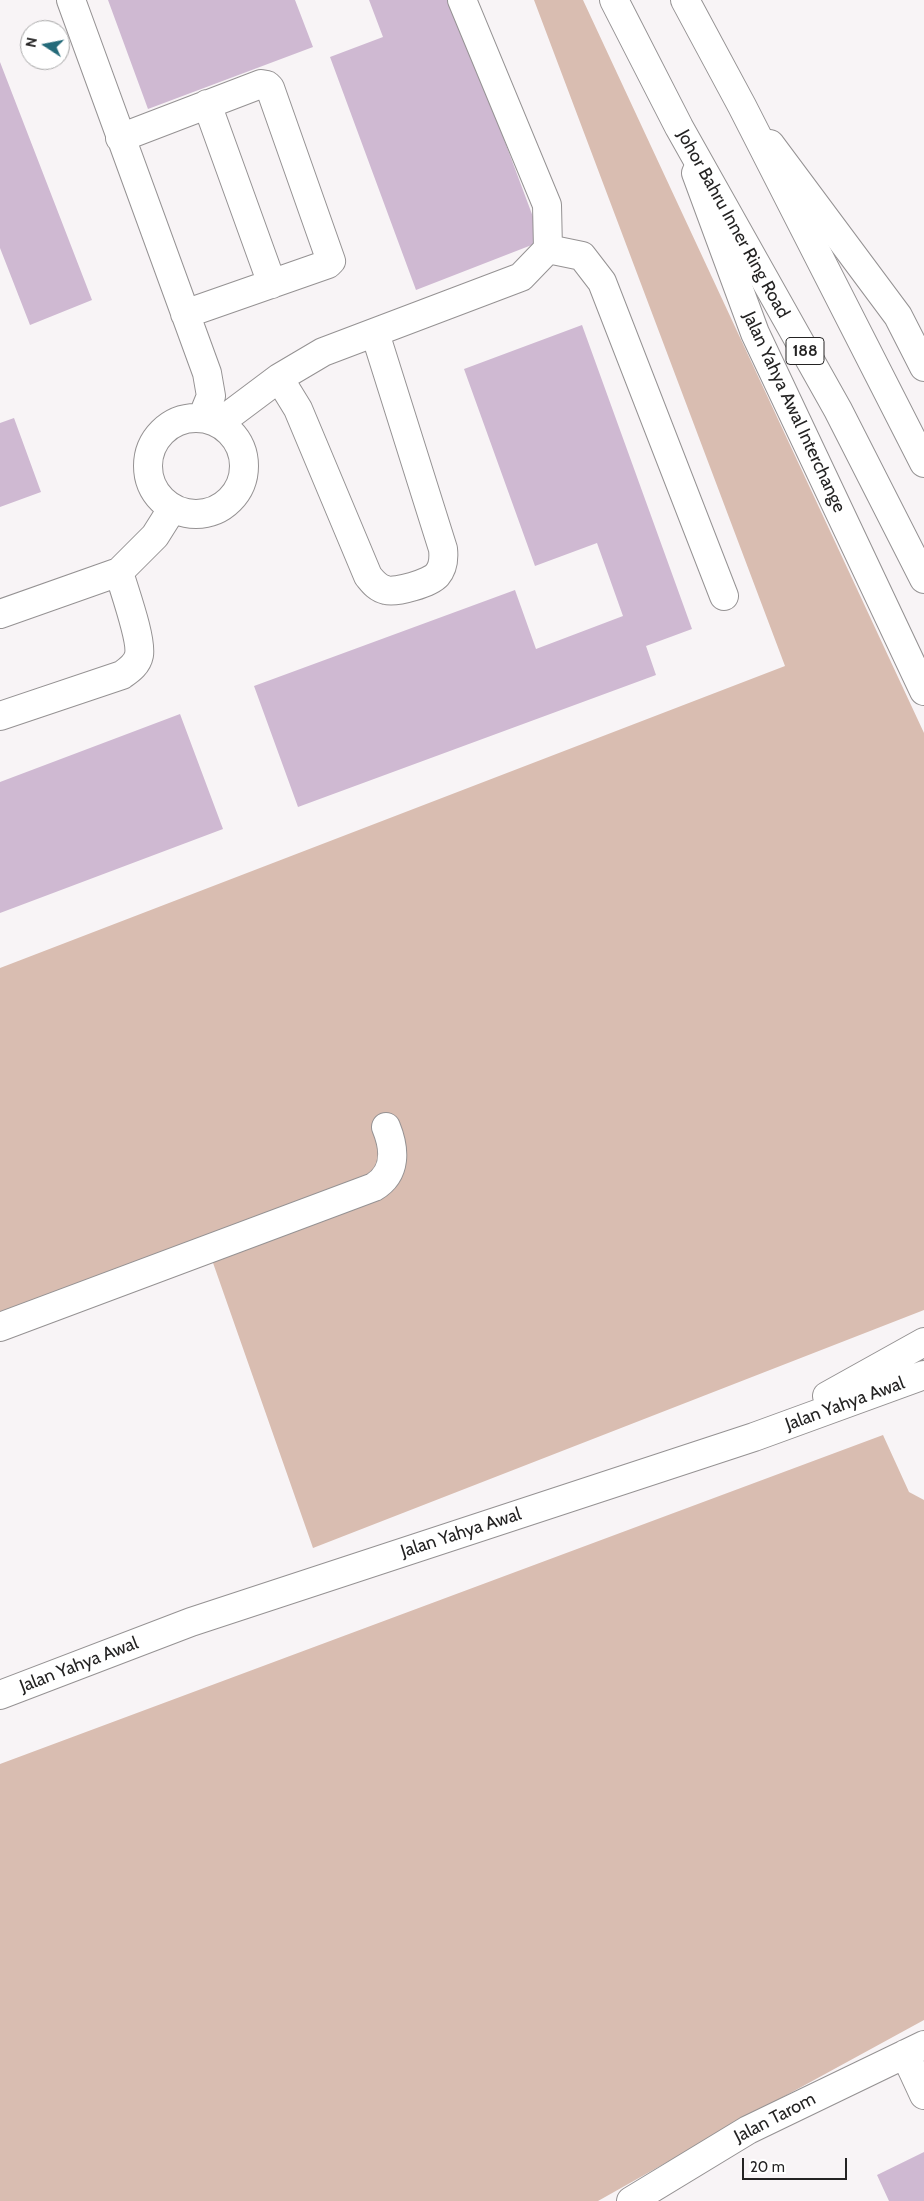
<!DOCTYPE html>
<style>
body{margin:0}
#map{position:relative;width:924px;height:2201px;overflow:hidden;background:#f8f4f6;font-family:Cabin,sans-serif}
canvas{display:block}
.north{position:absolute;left:20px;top:20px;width:50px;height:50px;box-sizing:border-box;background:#fff;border:1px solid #a7a7a7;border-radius:50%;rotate:281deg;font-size:14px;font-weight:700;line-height:20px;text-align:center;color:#242323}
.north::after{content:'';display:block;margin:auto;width:18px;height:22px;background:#246a79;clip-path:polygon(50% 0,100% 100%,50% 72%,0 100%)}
.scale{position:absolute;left:742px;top:2158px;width:105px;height:22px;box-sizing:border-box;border:2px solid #242323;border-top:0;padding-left:6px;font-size:15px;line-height:18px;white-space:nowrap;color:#242323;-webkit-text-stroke:4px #fff;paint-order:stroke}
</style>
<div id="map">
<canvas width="924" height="2201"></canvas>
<div class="north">N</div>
<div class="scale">20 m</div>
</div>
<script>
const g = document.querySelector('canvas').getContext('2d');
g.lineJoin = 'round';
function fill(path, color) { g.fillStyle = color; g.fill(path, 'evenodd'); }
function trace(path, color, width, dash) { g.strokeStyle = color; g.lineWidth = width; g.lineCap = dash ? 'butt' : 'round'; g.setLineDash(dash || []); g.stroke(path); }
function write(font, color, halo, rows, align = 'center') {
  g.font = font + ' Cabin,sans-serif'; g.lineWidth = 5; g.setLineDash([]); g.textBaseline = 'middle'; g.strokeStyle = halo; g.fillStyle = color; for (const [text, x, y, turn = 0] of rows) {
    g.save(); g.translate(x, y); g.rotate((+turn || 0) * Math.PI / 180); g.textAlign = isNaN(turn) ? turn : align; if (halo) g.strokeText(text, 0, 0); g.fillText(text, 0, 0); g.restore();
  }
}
fill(new Path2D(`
 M534,0H583L924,733V1310L313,1548L205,1240L0,1342V968L785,666Z
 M883,1435L909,1492L924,1500V2020L772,2103L598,2201H0V1764Z`), '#d9bdb1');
fill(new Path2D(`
 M108,0H295L313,47L148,109Z
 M369,0H452L542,241L416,290L330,57L383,37Z
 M0,62L92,300L30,325L0,248Z
 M582,325L692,629L646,646L656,675L298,807L254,686L515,590L536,649L623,616L597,543L535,566L464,369Z
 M14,418L41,492L0,507V423Z
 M180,714L223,829L0,913V782Z
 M924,2152V2201H889L877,2175Z`), '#cfb9d2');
const minor = new Path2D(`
 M71,0L207,373L211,396L202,418
 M207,104L272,284
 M120,138L261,84L267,85L270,88L331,261L328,264L185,314
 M548,249L582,256L602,282L724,596
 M279,378L298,409L368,576C373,582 377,588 386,590C396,593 430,583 437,575C444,567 444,558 443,549L375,333
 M148 466a48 48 0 1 1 96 0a48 48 0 1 1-96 0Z
 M219,423L279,378L323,352L521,277L548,249L547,205L462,0
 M0,614L119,572L155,536L172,509
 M0,716L122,675C129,670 137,665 139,655C142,639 124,590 119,572
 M0,1327L374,1187C397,1173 395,1149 386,1127
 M905,2054L924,2095
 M631,2201L748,2130L924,2045`);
const major = new Path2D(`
 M770,144L898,316L924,367
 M696,173L755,333L924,691
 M827,1396L924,1342
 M0,1695L191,1622L754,1437L924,1375`);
const highway = new Path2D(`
 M614,0L679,127L838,410L924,579
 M685,0L742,106L924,463`);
trace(minor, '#959293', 30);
trace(major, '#959293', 30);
trace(highway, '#959293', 30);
trace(minor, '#fff', 28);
trace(major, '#fff', 28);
trace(highway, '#fff', 28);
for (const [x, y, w] of [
 [805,351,38]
]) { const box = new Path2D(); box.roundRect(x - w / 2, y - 13.5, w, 27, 4); g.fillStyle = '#fff'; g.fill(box); trace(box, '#242323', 1); }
write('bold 16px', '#242323', null, [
 ["188",805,351]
]);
write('18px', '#242323', '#fff', [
 ["Johor Bahru Inner Ring Road",733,224,61],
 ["Jalan Yahya Awal Interchange",794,412,65],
 ["Jalan Yahya Awal",845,1404,-20],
 ["Jalan Yahya Awal",461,1533,-18],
 ["Jalan Yahya Awal",79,1665,-21],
 ["Jalan Tarom",775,2118,-27]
]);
</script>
